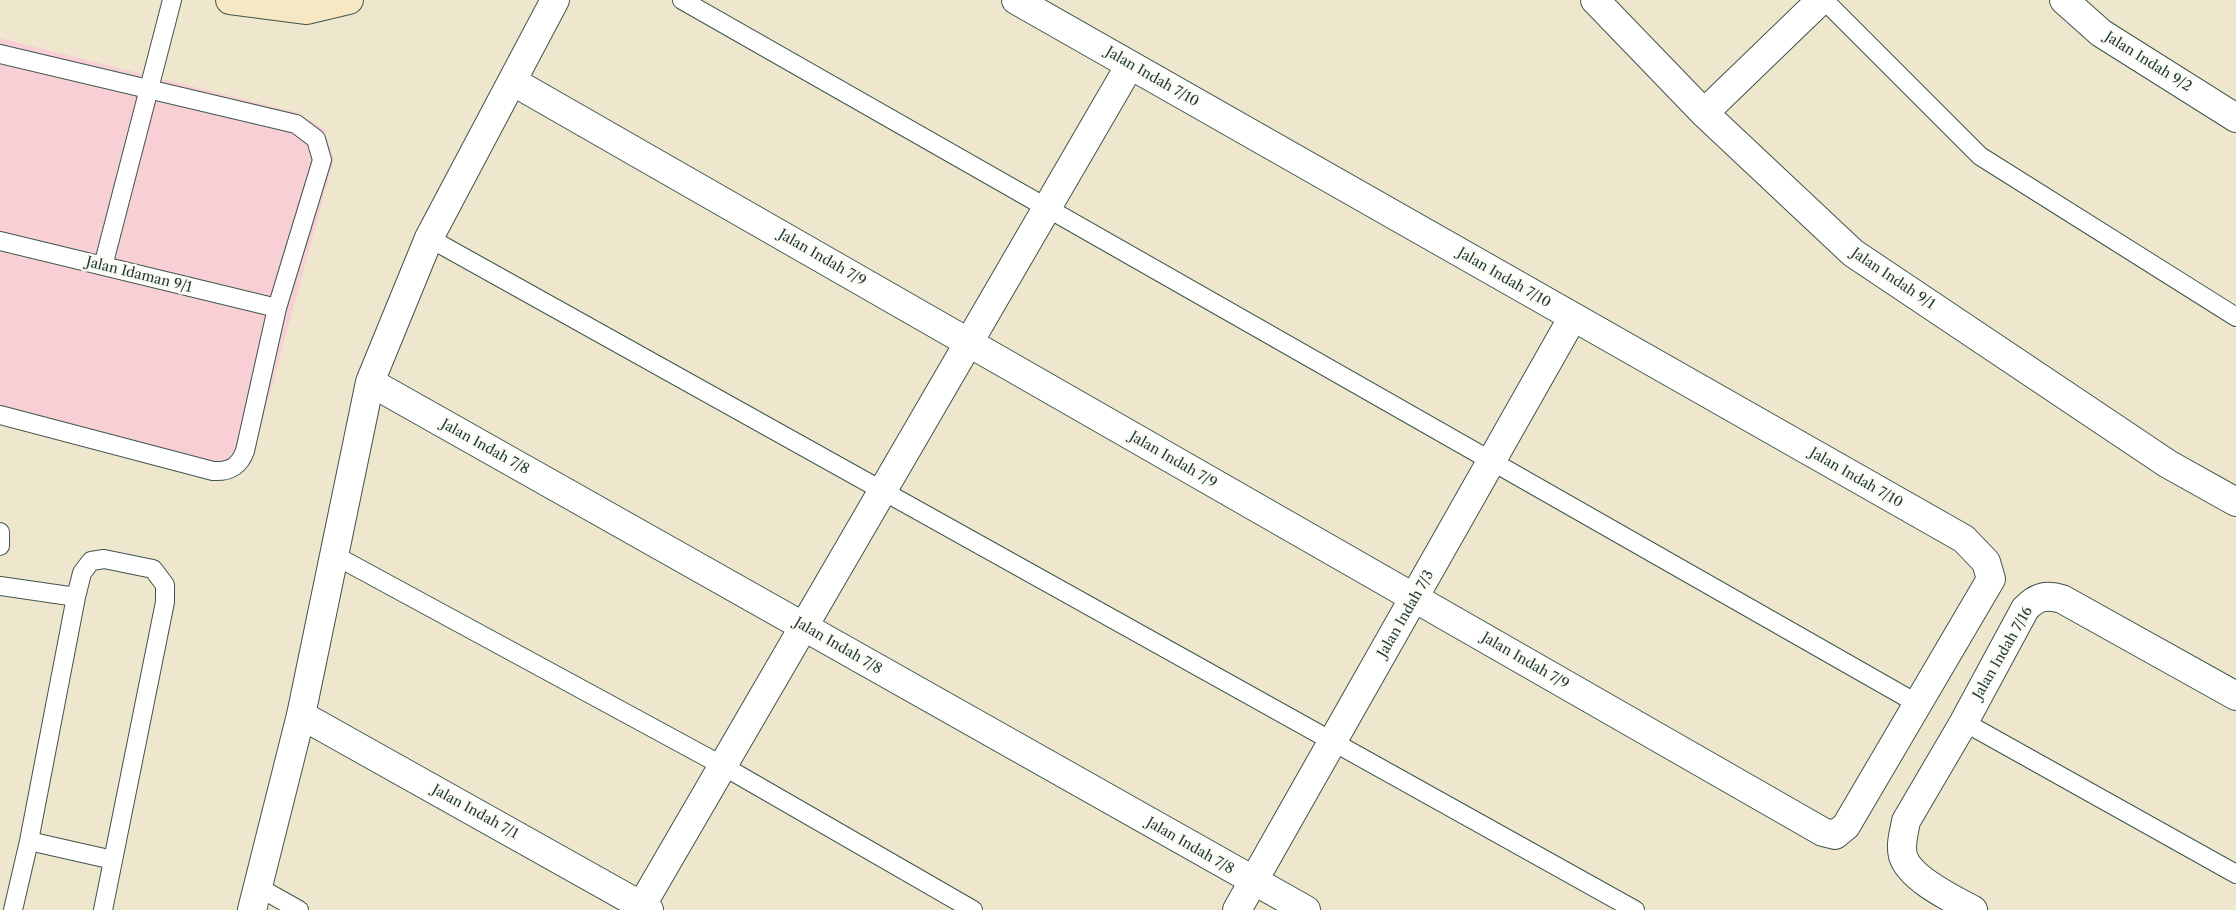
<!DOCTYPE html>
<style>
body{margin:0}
canvas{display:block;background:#efe7cd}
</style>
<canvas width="2236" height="910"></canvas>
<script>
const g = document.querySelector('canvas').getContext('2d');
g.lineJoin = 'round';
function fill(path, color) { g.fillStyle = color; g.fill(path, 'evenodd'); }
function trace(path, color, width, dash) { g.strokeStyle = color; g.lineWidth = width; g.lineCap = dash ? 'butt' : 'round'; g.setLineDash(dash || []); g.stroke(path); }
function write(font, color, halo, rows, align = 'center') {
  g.font = font + ' "Libre Caslon Text",serif'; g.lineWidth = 5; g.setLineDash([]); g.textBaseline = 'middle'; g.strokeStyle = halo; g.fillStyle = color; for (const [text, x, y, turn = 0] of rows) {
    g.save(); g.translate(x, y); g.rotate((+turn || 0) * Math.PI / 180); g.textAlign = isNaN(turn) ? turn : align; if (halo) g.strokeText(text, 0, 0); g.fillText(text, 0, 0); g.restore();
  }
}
fill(new Path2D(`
 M0,38L298,113L324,129L334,159L251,463L237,475L218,480L0,424Z`), '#f7cfd4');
const service = new Path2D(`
 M682,0L1918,704
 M1824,0L1980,156L2236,317
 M0,54L296,124L316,139L322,160L277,308L245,451C239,467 229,472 213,471L0,415
 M429,238L1635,910
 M0,241L277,308
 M103,266L172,0
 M0,532V546
 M334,555L723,766L973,910
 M0,586L76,597
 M1964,722L2236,874
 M29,841L113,860
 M258,887L299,910
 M13,910L29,841L76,597L82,573L91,561L104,559L153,569L165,585V602L103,910`);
const minor = new Path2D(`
 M1595,0L1704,113L1853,253L2168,464L2236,502
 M2064,0L2101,33L2236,118
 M512,81L1823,832L1835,835L1846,826L1991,579L1986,562L1964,539L1016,0
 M1704,113L1821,0
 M370,382L1306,910
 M301,715L649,910
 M252,910L301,715L370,382L429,238L555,0
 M639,910L1130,65
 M1237,910L1573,317
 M1973,910C1953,899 1910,879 1903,856C1900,844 1904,833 1906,821L1964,722L2025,609C2036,597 2046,594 2062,599L2236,696`);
const secondary = new Path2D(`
 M230,0L307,10L349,0`);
trace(service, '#3e564b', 20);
trace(minor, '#3e564b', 30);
trace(secondary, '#3e564b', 30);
trace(service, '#fff', 18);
trace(minor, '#fff', 28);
trace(secondary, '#f8e7c3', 28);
write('14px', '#1f3d34', '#fdfcf7', [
 ["Jalan Indah 9/2",2148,62,32],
 ["Jalan Indah 7/10",1152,77,30],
 ["Jalan Indah 7/9",822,258,30],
 ["Jalan Idaman 9/1",139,275,14],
 ["Jalan Indah 7/10",1504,278,30],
 ["Jalan Indah 9/1",1893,279,34],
 ["Jalan Indah 7/8",485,447,29],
 ["Jalan Indah 7/9",1173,460,30],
 ["Jalan Indah 7/10",1856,478,30],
 ["Jalan Indah 7/3",1406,614,-60],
 ["Jalan Indah 7/8",838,646,30],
 ["Jalan Indah 7/16",2003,653,-60],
 ["Jalan Indah 7/9",1525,661,30],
 ["Jalan Indah 7/1",475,812,29],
 ["Jalan Indah 7/8",1190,846,30]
]);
</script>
